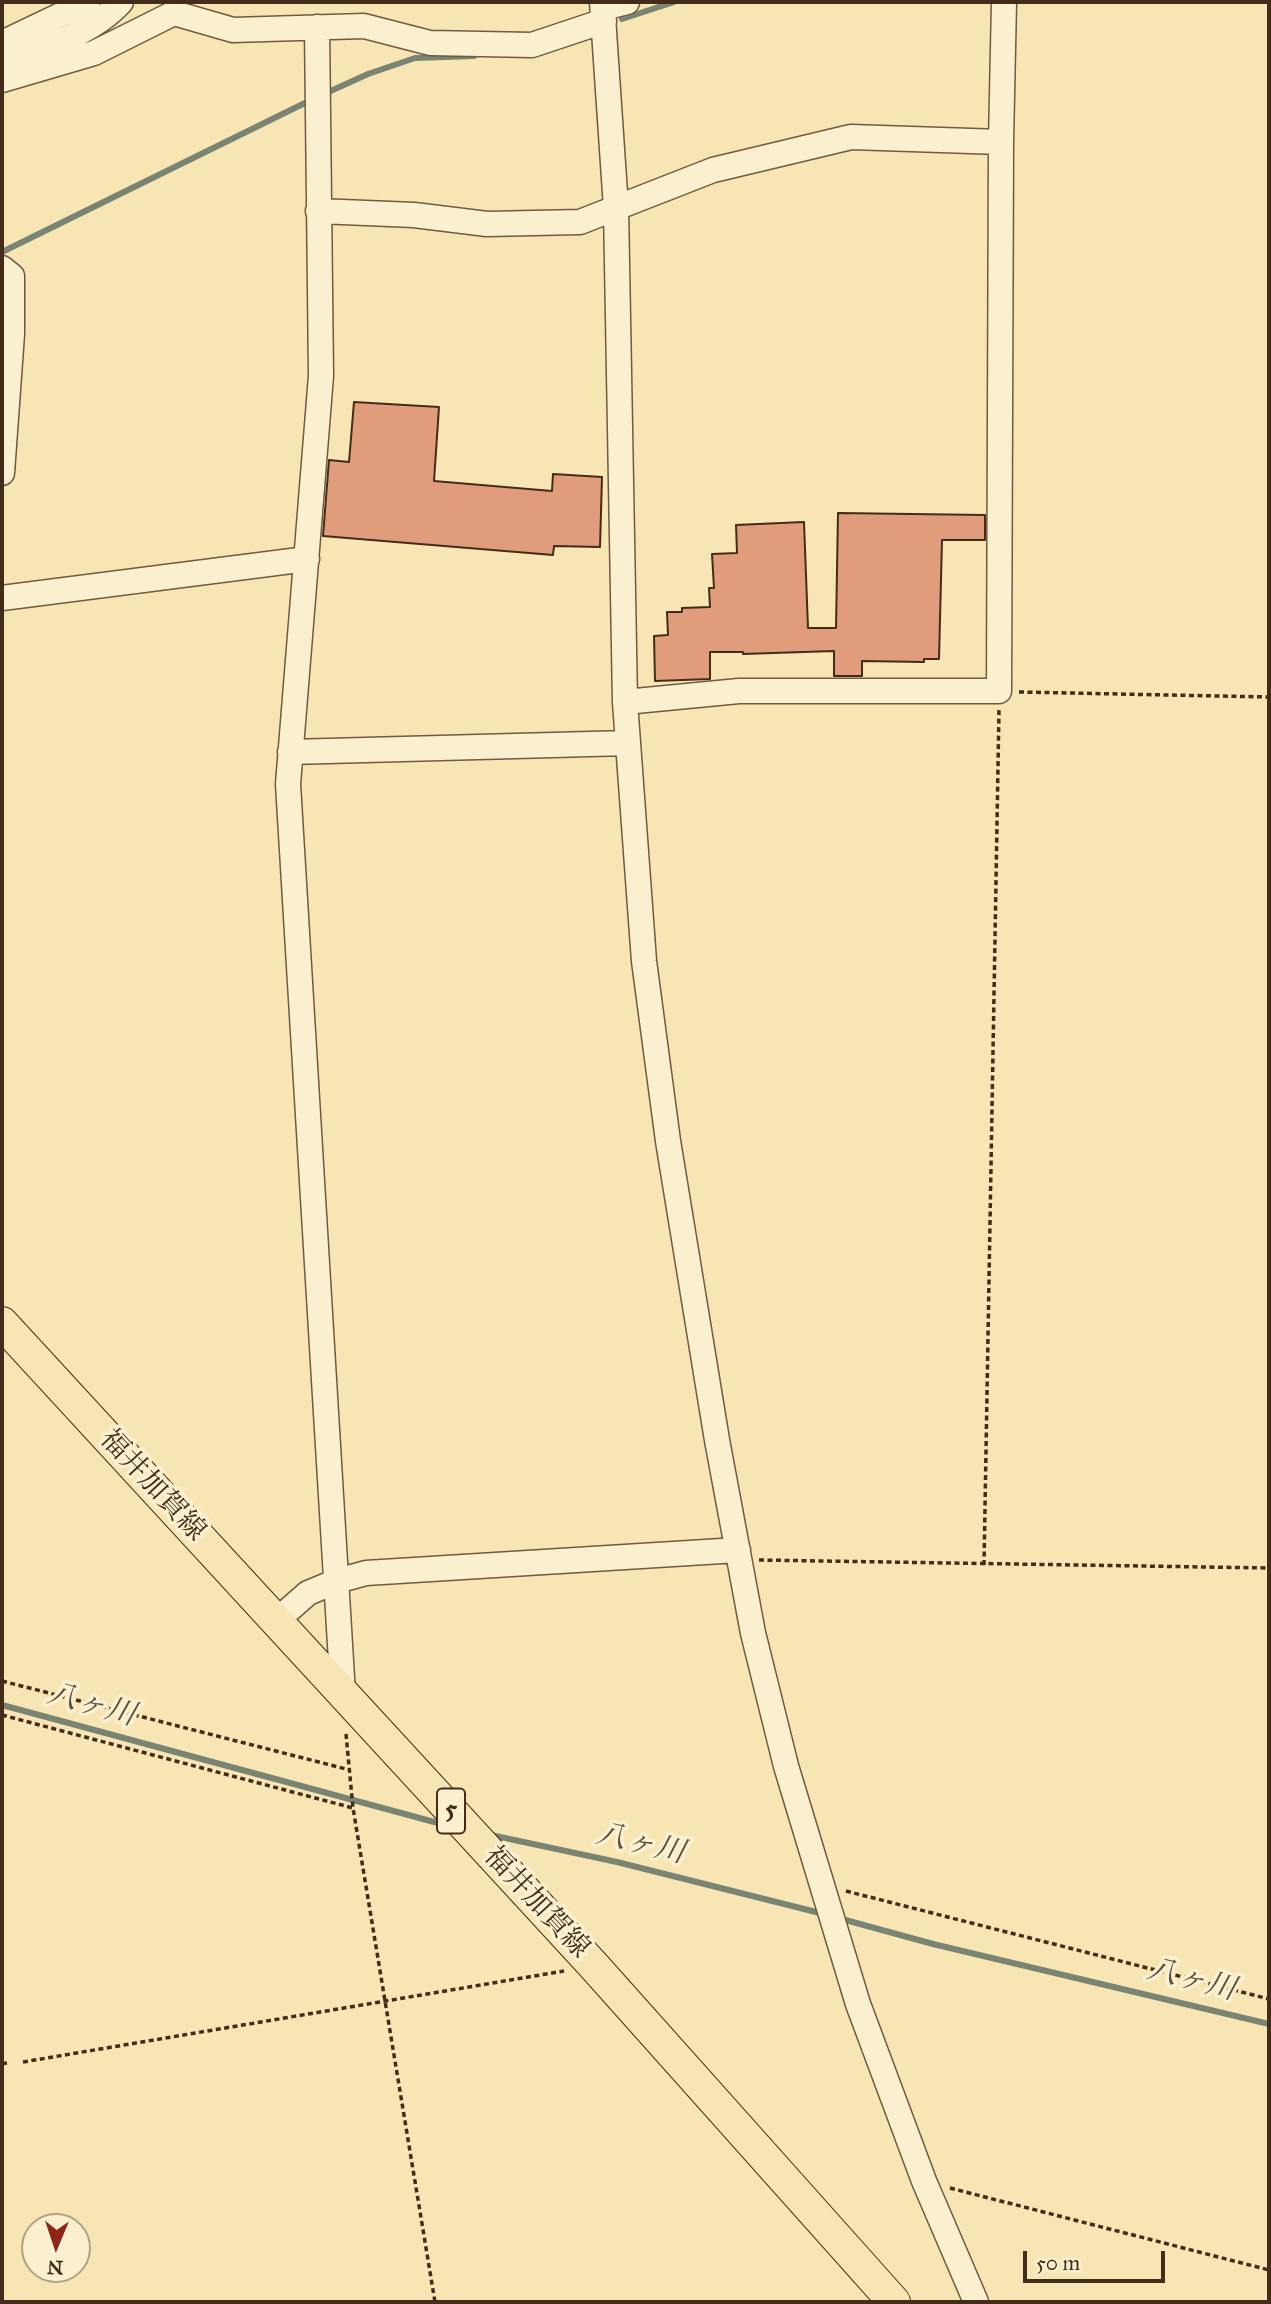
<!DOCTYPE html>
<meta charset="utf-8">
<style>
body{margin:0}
#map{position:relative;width:1271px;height:2304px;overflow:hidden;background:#f7e6b4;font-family:"IM FELL Great Primer",serif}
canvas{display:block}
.frame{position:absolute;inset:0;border:4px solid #432c1a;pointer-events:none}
.north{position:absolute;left:21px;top:2213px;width:70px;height:70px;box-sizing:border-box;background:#faefce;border:2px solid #b1a186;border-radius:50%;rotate:182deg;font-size:19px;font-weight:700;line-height:28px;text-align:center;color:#432c1a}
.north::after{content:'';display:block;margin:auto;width:24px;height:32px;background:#8f2418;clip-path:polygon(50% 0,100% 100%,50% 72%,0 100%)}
.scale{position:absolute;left:1023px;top:2251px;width:142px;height:32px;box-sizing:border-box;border:4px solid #432c1a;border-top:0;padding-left:9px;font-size:21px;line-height:24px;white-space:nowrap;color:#432c1a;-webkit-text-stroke:5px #faefce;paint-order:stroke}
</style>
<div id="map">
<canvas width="1271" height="2304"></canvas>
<div class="frame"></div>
<div class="north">N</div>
<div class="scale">50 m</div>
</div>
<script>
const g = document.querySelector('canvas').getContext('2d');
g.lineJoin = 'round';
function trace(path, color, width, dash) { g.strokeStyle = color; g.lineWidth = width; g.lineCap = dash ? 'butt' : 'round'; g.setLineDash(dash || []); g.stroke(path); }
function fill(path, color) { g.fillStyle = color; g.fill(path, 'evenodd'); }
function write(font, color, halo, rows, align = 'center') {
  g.font = font + ' "IM FELL Great Primer","Noto Serif JP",serif'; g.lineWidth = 7; g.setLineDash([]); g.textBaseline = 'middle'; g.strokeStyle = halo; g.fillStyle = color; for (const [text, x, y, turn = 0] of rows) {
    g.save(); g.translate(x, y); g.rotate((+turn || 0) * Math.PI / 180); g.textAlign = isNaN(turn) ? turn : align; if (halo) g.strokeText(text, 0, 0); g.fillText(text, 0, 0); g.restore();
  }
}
trace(new Path2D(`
 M622,19L674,2
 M324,94L368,74L415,58L474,56
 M2,252L311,100
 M2,1705L449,1826
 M491,1835L617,1862L824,1914
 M838,1918L933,1944L1269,2024`), '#798473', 6);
const building = new Path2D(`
 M354,402L439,407L434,481L552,491L553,474L602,477L600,547L554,546L553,555L323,536L329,460L349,462Z
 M838,513L985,515V540H942L939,659H924V662L862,661V676H834V651L743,654V652H710V679L655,681L654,636L668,635L667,612H682V608L710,607L709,588H714L712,554L737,553L736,525L804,522L808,628H836Z`);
fill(building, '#e19d7b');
trace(building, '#432c1a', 2);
const minor = new Path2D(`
 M602,2L616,208L625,702L644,961L668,1141L717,1440L753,1633L786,1766L858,2004L924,2181L976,2302
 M603,8L627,2
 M317,27L321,376L288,784L343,1694
 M2,43L88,2
 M2,63C42,49 92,34 121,2
 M2,80L94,53L174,13L233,30L364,26L430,43L532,45L604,21
 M318,211L414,215L487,224L580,222L713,170L851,137L1001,142
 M2,268L12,276V334L2,473
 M2,598L307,559
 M625,702L739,691H999L1001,142L1004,2
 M290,752L628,743
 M276,1621L308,1593L337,1581L366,1573L738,1550`);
const major = new Path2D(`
 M2,1323L594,1966L894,2302`);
trace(minor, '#705a40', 27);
trace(major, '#432c1a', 34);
trace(new Path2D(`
 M1019,692L1269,697
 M759,1560L1269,1568
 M984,1565L999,710
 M2,1681L350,1770
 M2,1715L353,1808
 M346,1734L353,1808L435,2302
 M846,1891L1269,1999
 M23,2062L564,1971
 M2,2064L10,2062
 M950,2188L1269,2270`), '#432c1a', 3.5, [5, 3.5]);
trace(minor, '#faefce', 24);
trace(major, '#f7e6b4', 32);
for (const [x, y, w] of [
 [451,1811,28]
]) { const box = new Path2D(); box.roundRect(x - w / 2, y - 22.5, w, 45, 5); g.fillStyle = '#faefce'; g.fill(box); trace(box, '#432c1a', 2); }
write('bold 26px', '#432c1a', null, [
 ["5",451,1811]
]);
write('28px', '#432c1a', '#faefce', [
 ["福井加賀線",152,1486,47],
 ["福井加賀線",536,1903,47]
]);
write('italic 30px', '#5a513f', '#faefce', [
 ["八ヶ川",91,1706,15],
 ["八ヶ川",640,1845,13],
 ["八ヶ川",1191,1981,14]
]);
</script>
